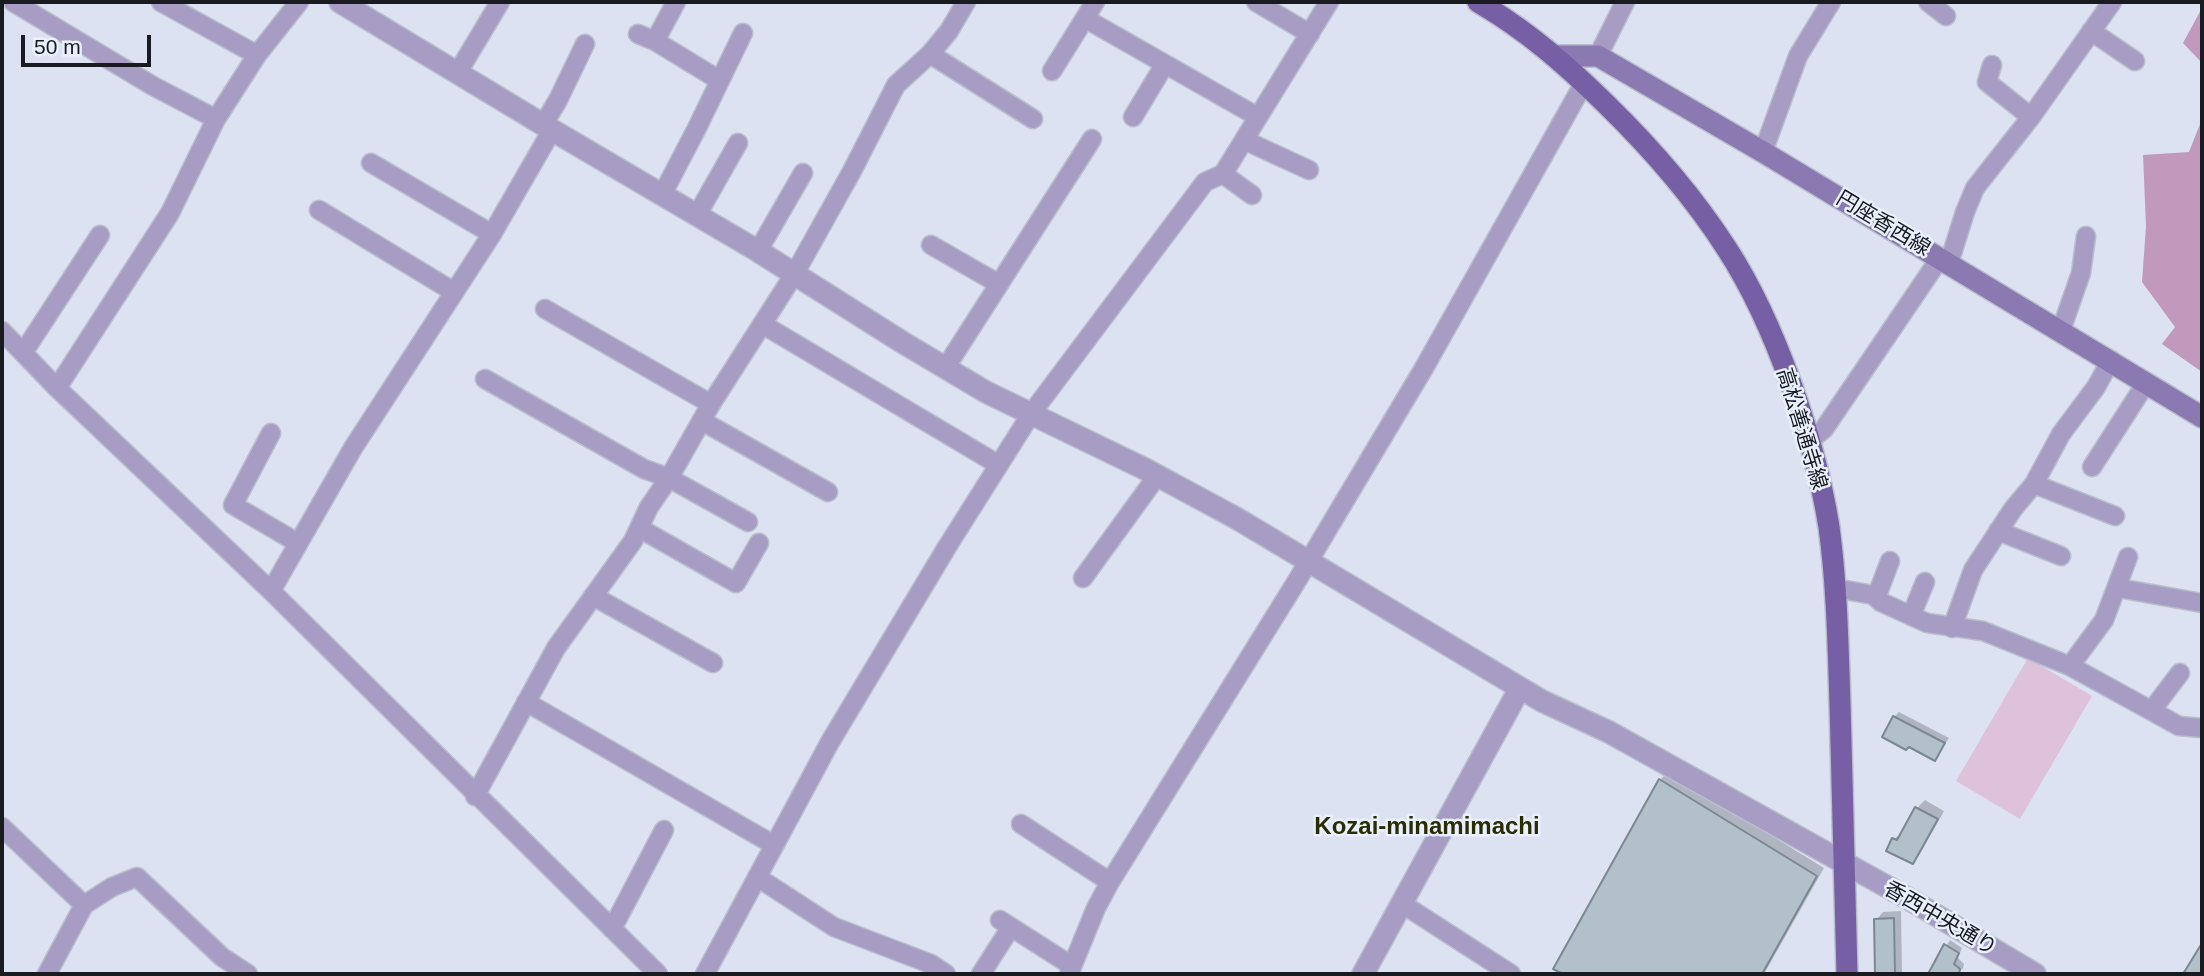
<!DOCTYPE html>
<meta charset="utf-8">
<style>
body{margin:0}
#map{position:relative;width:2204px;height:976px;overflow:hidden;background:#dce2f1;font-family:Helvetica,sans-serif}
canvas{display:block}
.frame{position:absolute;inset:0;border:4px solid #191b20;pointer-events:none}
.scale{position:absolute;left:21px;top:35px;width:130px;height:32px;box-sizing:border-box;border:4px solid #191b20;border-top:0;padding-left:9px;font-size:21px;line-height:24px;white-space:nowrap;color:#191b20;-webkit-text-stroke:5px #e9f0ff;paint-order:stroke}
</style>
<div id="map">
<canvas width="2204" height="976"></canvas>
<div class="frame"></div>
<div class="scale">50 m</div>
</div>
<script>
const g = document.querySelector('canvas').getContext('2d');
g.lineJoin = 'round';
function fill(path, color) { g.fillStyle = color; g.fill(path, 'evenodd'); }
function trace(path, color, width, dash) { g.strokeStyle = color; g.lineWidth = width; g.lineCap = dash ? 'butt' : 'round'; g.setLineDash(dash || []); g.stroke(path); }
function write(font, color, halo, rows, align = 'center') {
  g.font = font + ' Helvetica,"Noto Sans JP",sans-serif'; g.lineWidth = 5; g.setLineDash([]); g.textBaseline = 'middle'; g.strokeStyle = halo; g.fillStyle = color; for (const [text, x, y, turn = 0] of rows) {
    g.save(); g.translate(x, y); g.rotate((+turn || 0) * Math.PI / 180); g.textAlign = isNaN(turn) ? turn : align; if (halo) g.strokeText(text, 0, 0); g.fillText(text, 0, 0); g.restore();
  }
}
fill(new Path2D(`
 M2028,658L2092,696L2020,819L1956,781Z`), '#dec1da');
fill(new Path2D(`
 M2202,8V63L2183,43Z
 M2202,119V372L2162,344L2175,327L2142,282L2146,226L2143,155L2189,152Z`), '#c199bd');
fill(new Path2D(`
 M1899,712L1949,738L1935,759L1894,717Z
 M1668,772L1824,868L1764,974H1566L1556,968L1660,780Z
 M1925,800L1944,811L1920,854L1913,862L1894,839L1903,832L1917,808Z
 M1901,911L1902,974H1876V920L1883,912Z
 M1950,940L1962,948L1958,958L1964,964L1963,968L1957,974H1929Z`), '#0003');
const building = new Path2D(`
 M1893,716L1945,743L1935,761L1909,747L1906,750L1882,737Z
 M1659,779L1817,876L1762,974H1563L1553,969Z
 M1915,807L1938,819L1913,864L1886,851L1892,838L1897,840Z
 M1894,918L1895,974H1875L1874,919Z
 M2202,943V974H2183Z
 M1944,944L1959,953L1954,964L1960,969L1959,974H1928Z`);
fill(building, '#b2c0ca');
trace(building, '#7a8891', 2);
const minor = new Path2D(`
 M13,2L153,86L216,119
 M161,2L257,55
 M1256,2L1310,34
 M1928,2L1946,16
 M1086,19L1258,117
 M2091,31L2135,61
 M638,34L655,41L719,80
 M655,41L676,2
 M930,54L1033,119
 M1598,56L1625,2
 M1992,65L1987,82L2031,117
 M1052,71L1095,2
 M458,72L500,2
 M1133,117L1165,64
 M543,125L558,100L585,44
 M1244,140L1309,170
 M1763,152L1798,56L1831,2
 M371,163L492,234
 M1223,174L1252,195
 M662,195L697,128L743,33
 M319,210L454,292
 M697,215L738,143
 M931,245L999,284
 M758,251L803,173
 M1949,263L1965,212L1975,188L2031,117L2112,2
 M545,309L711,404
 M762,324L999,465
 M2061,330L2081,273L2086,236
 M2,331L57,388L271,591L658,974
 M23,353L100,235
 M946,367L1092,139
 M485,379L644,469L669,478L748,522
 M57,388L170,213L216,119L257,55L299,2
 M702,421L828,492
 M271,433L233,505L298,543
 M1809,441L1824,429L1940,258
 M2092,467L2146,383
 M2034,484L2115,516
 M639,528L736,583L759,543
 M1998,531L2061,556
 M1083,578L1157,476
 M1835,588L1873,595L1881,602L1927,623L1983,631L2070,666L2179,726L2202,728
 M2118,588L2202,603
 M271,591L353,448L492,234L552,130
 M1873,595L1879,590L1890,561
 M593,596L713,663
 M1911,616L1925,582
 M1952,628L1973,570L2013,509L2034,484L2061,434L2096,387L2111,360
 M2070,666L2104,620L2128,557
 M526,702L774,845
 M2152,710L2180,673
 M475,796L556,648L633,541L649,507L669,478L711,404L795,273L852,171L896,85L930,54L949,31L966,2
 M1021,824L1110,882
 M2,827L84,905
 M757,877L834,927L931,964L946,974
 M1401,903L1511,974
 M1000,920L1072,966
 M612,929L664,830
 M47,974L84,905L112,887L137,877L222,957L248,974
 M705,974L830,742L947,547L1031,414L1205,182L1223,174L1329,2
 M981,974L1011,927
 M1069,974L1096,908L1110,882L1298,579L1424,368L1584,83`);
const tertiary = new Path2D(`
 M340,2L552,130L758,251L902,342L986,392L1145,469L1236,518L1542,701L1609,732L1902,895L2035,974
 M1363,974L1520,688`);
const secondary = new Path2D(`
 M1556,56H1598L1763,152L2202,417`);
const primary = new Path2D(`
 M1478,2C1529,32 1565,64 1607,105C1652,149 1693,196 1727,249C1775,323 1815,440 1829,527C1837,586 1838,645 1840,704C1843,794 1844,884 1847,974`);
trace(minor, '#b9becb', 21);
trace(tertiary, '#b9becb', 24);
trace(secondary, '#b9becb', 24);
trace(primary, '#b9becb', 24);
trace(minor, '#a79cc3', 18);
trace(tertiary, '#a79cc3', 21);
trace(secondary, '#8b79b2', 21);
trace(primary, '#775fa5', 21);
write('21px', '#191b20', '#e9f0ff', [
 ["円座香西線",1883,224,31],
 ["高松善通寺線",1801,429,73],
 ["香西中央通り",1940,919,30]
]);
write('bold 24px', '#2a2c02', '#e9f0ff', [
 ["Kozai-minamimachi",1427,827]
]);
</script>
